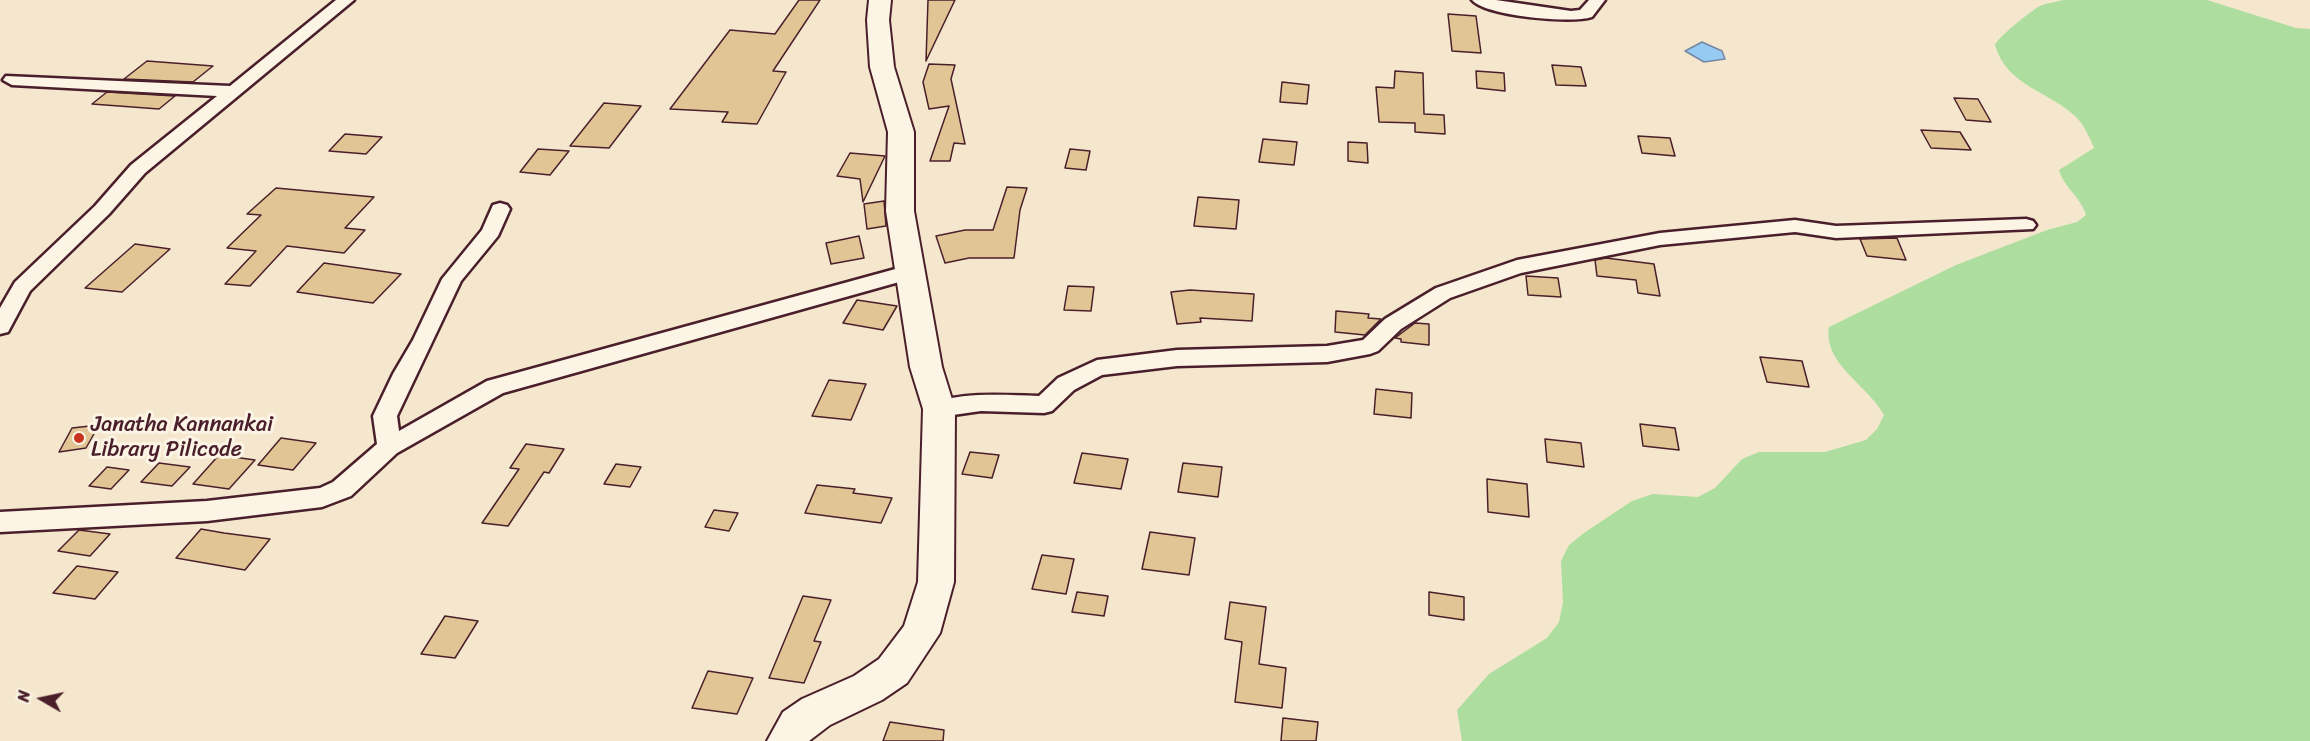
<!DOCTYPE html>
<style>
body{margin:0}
#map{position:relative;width:2310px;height:741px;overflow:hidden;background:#f4e7cd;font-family:Sriracha,sans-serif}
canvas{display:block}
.north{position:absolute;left:12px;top:669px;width:60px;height:60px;-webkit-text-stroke:4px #fcf5e5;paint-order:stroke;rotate:279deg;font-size:16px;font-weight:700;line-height:24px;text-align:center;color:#4a1f2b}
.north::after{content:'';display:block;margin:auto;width:21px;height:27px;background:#4a1f2b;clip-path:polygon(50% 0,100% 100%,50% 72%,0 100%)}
</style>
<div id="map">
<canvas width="2310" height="741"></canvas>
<div class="north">N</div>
</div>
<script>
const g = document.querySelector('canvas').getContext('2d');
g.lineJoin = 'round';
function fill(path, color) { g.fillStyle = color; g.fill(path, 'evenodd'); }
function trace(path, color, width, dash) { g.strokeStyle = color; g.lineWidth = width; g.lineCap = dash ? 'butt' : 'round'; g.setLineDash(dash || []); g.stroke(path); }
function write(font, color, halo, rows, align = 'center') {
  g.font = font + ' Sriracha,sans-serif'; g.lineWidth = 6; g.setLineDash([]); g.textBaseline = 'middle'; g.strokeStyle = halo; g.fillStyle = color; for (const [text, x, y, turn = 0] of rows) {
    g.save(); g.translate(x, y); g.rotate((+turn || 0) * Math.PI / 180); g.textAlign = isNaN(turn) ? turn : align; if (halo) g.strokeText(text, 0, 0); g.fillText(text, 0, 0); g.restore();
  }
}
fill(new Path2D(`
 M2064,0H2207L2296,28L2310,29V741H1462L1457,710L1489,674L1547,638L1559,622L1563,602L1561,561L1569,545L1584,533L1632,501L1653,494L1698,497L1715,488L1742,459L1759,452H1825L1866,440L1877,429L1884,415C1868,385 1823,364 1829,327L1956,265L2047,230L2077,222L2086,215C2081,197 2064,188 2059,170L2094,148C2090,138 2083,123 2075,116C2048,91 2006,85 1995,45C1998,37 2032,10 2040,6C2047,3 2056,2 2064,0Z`), '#adde9f');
const water = new Path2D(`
 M1702,42L1722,51L1725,59L1704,62L1685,51Z`);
fill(water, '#95caf3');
trace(water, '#7786a3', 1.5);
const building = new Path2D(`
 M799,0H820L773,71L786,72L757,124L722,122L728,112L670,109L730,30L775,34Z
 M928,0H955L926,61Z
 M1448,14L1476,16L1481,53L1452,51Z
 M147,61L213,66L193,82L124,79Z
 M929,64L955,65L951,79L965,144L954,143L950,161H930L949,106L929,109L923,82Z
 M1552,65L1581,67L1586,86L1556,85Z
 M1395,71L1423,73L1424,114L1444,115L1445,134L1415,132V123L1379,122L1376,87L1394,88Z
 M1476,71L1504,73L1505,91L1477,88Z
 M1282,82L1309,85L1307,104L1280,102Z
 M107,92L175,96L159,109L92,104Z
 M1954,98L1978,99L1991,122L1966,120Z
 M604,103L641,106L609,148L570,146Z
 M1921,130L1960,132L1971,150L1931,148Z
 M345,134L382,137L366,154L329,151Z
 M1638,136L1670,138L1675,156L1642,153Z
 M1263,139L1297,142L1294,165L1259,162Z
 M1348,142L1367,143L1368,163L1348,161Z
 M538,149L569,151L550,175L520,172Z
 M1070,149L1090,151L1086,170L1065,168Z
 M850,153L885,156L863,202L860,179L837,176Z
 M1007,187L1027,188L1020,210L1014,258H969L945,263L936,236L965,230H993Z
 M276,188L374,197L345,228L365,230L344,253L287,246L250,286L225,284L256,251L227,248L261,215L247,214Z
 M1198,197L1239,200L1236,229L1194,226Z
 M884,201L886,226L867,229L864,204Z
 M859,236L864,258L831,264L826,243Z
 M1897,238L1906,260L1867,256L1860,239Z
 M135,244L170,249L122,292L85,288Z
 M1606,258L1654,264L1660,296L1638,293L1636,280L1597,276L1595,260Z
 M324,263L401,274L373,303L297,292Z
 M1526,276L1558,278L1561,297L1528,295Z
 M1068,286L1094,287L1091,311L1064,310Z
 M1190,290L1254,294L1252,321L1200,318L1201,322L1177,324L1171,292Z
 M857,300L897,306L883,330L843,323Z
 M1336,311L1369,314L1368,318L1381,319L1365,335L1335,332Z
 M1415,323L1429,324V345L1401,342V339L1395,338Z
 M1760,357L1802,361L1809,387L1767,382Z
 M829,380L866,384L851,420L812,416Z
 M1376,389L1412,393L1411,418L1374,414Z
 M1640,424L1675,428L1679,450L1643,446Z
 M99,425L86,448L59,452L72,428Z
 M281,438L316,443L293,470L258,465Z
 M1545,439L1581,443L1584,467L1547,462Z
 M526,444L564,449L549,473L544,472L508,526L482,523L519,469L510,468Z
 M970,452L999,455L992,478L962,474Z
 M1082,453L1128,459L1121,489L1074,483Z
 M219,455L255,460L229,489L193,484Z
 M159,463L190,467L172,486L141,482Z
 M1183,463L1222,467L1218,497L1178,492Z
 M616,464L641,467L630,487L604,484Z
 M107,467L129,470L111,489L89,486Z
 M1487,479L1527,484L1529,517L1488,512Z
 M817,485L855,489L853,493L892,498L881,523L805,513Z
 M714,510L738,513L729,531L705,527Z
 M201,529L224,533L270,539L245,570L176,558Z
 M79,530L110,534L90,556L58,551Z
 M1150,532L1195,538L1189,575L1142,569Z
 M1042,555L1074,559L1066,594L1032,589Z
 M77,566L118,572L95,599L53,593Z
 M1077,592L1108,596L1104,616L1072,612Z
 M1429,592L1464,597V620L1429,615Z
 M803,596L831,600L814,641L821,642L804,683L769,678Z
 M1230,602L1266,607L1259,664L1286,668L1282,708L1235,702L1242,642L1225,639Z
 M445,616L478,621L455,658L421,654Z
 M708,671L753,678L737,714L692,708Z
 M1283,718L1318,722L1316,741H1281Z
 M890,722L944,730L943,741H883Z`);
fill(building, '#e1c595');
trace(building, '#4a1f2b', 1.5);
const street = new Path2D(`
 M336,0H354L145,173L109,214L30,291L8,332L0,334V308L15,282L95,206L131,165L217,96L12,85L3,80L6,76L230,86Z
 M1472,0H1496L1571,11L1580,10L1589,0H1605L1592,17C1572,24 1485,16 1472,0Z
 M500,203L507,205L510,209L498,236L461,281L397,416L399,431L487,381L910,265L917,267L920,272L917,277L503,393L397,453L351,496L322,507L207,521L0,532V512L207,501L320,488L333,482L377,444L373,416L393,374L413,340L442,279L482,230L493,205Z
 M2026,219L2033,221L2036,225L2033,229L1836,238L1795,232L1660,245L1521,273L1450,298L1401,329L1378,351L1370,354L1327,362L1177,366L1102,375L1074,390L1052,411L1044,413L981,411L939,417L931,415L927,409L931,403C966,392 1003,395 1039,396L1058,378L1097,360L1177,350L1327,346L1363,340L1385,319L1436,288L1517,260L1660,233L1795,220L1836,226Z`);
const secondary = new Path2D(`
 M869,0H891L889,20L894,67L914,132V211L942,367L955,409L954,582L940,633L907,683L882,700L830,725L809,741H767L783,712L802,699L854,676L879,659L904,626L918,582L923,409L910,367L886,211L888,132L870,67L867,20Z`);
trace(street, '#4a1f2b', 5);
trace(secondary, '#4a1f2b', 4);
fill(street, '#fcf5e5');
fill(secondary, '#fcf5e5');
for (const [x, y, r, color] of [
 [79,438,6,"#c8321e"]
]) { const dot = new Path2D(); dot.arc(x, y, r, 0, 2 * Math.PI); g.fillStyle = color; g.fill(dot); trace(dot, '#fcf5e5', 2); }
write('22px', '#4a1f2b', '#fcf5e5', [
 ["Janatha Kannankai",91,425],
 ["Library Pilicode",91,450]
], 'left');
</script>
